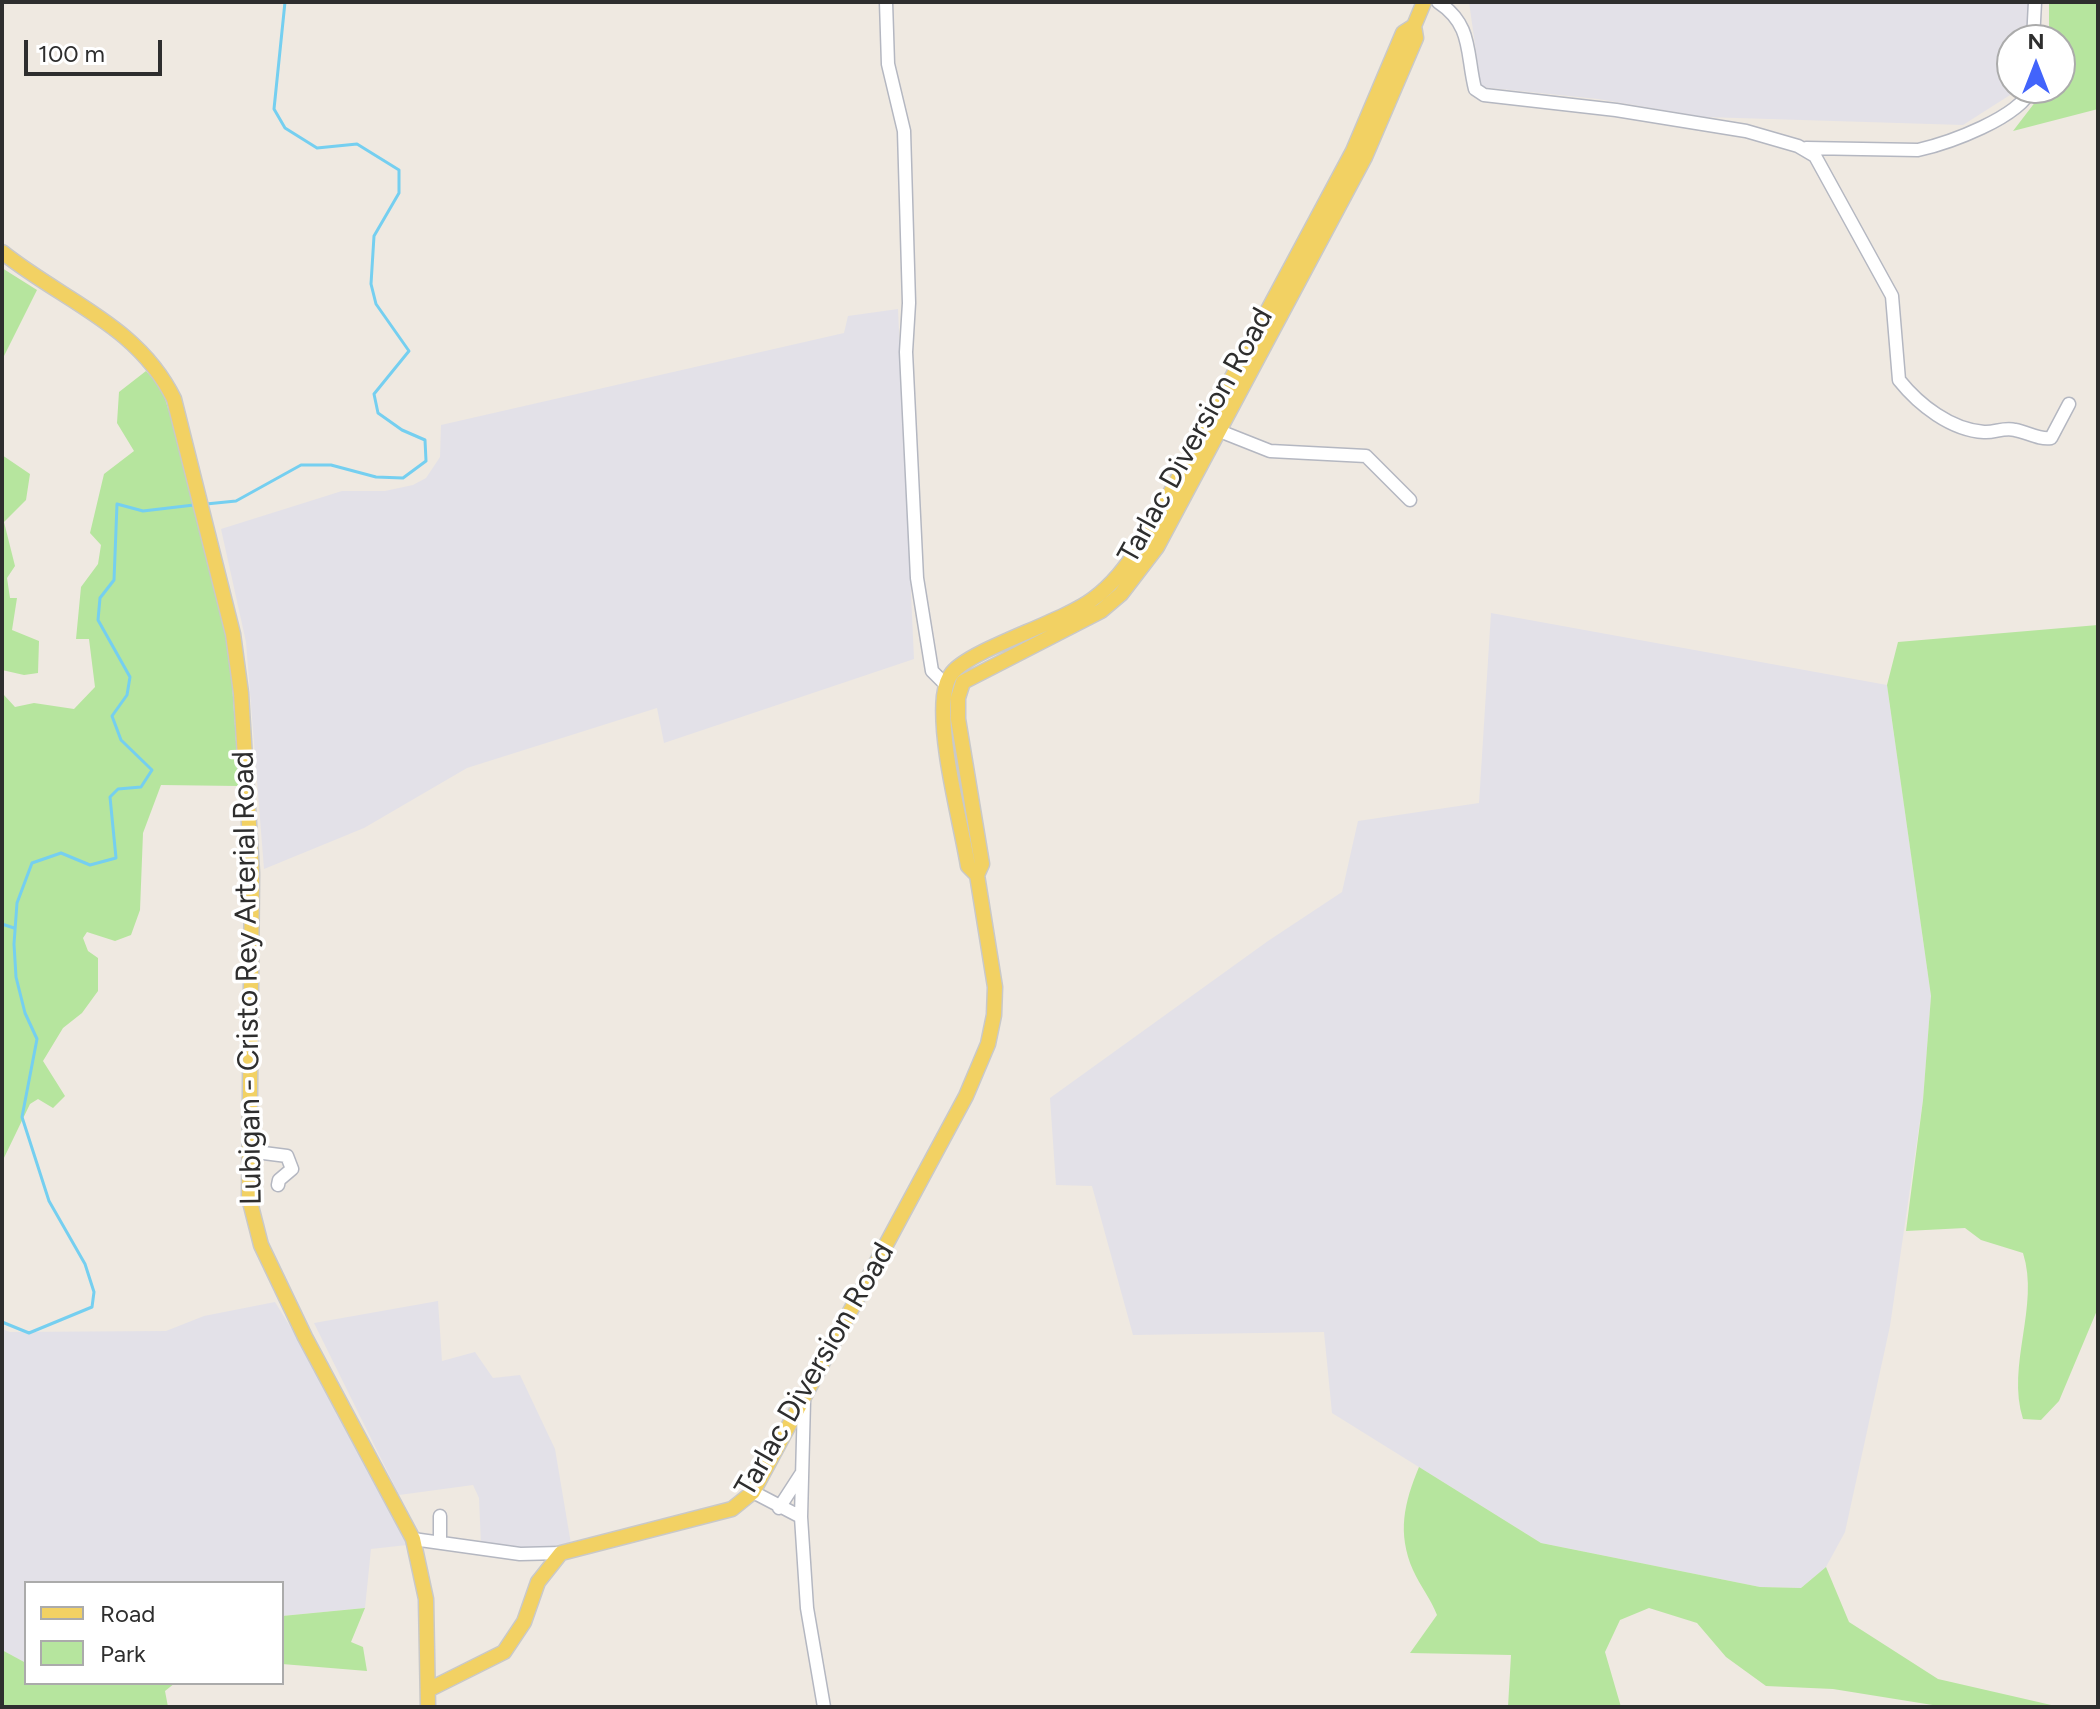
<!DOCTYPE html>
<style>
body{margin:0}
#map{position:relative;width:2100px;height:1709px;overflow:hidden;background:#efe9e1;font-family:Figtree,sans-serif}
canvas{display:block}
.frame{position:absolute;inset:0;border:4px solid #2e2e2e;pointer-events:none}
.legend{position:absolute;left:24px;top:1581px;width:260px;height:104px;box-sizing:border-box;background:#fff;border:2px solid #ababab;margin:0;padding:10px 14px;list-style:none;font-size:24px;color:#2e2e2e}
.legend li{display:flex;align-items:center;gap:16px;height:40px}
.legend b{width:40px;border:2px solid #ababab}
.north{position:absolute;left:1996px;top:24px;width:80px;height:80px;box-sizing:border-box;background:#fff;border:2px solid #ababab;border-radius:50%;rotate:0deg;font-size:22px;font-weight:700;line-height:32px;text-align:center;color:#2e2e2e}
.north::after{content:'';display:block;margin:auto;width:28px;height:36px;background:#4264fb;clip-path:polygon(50% 0,100% 100%,50% 72%,0 100%)}
.scale{position:absolute;left:24px;top:40px;width:138px;height:36px;box-sizing:border-box;border:4px solid #2e2e2e;border-top:0;padding-left:10px;font-size:24px;line-height:28px;white-space:nowrap;color:#2e2e2e;-webkit-text-stroke:6px #fff;paint-order:stroke}
</style>
<div id="map">
<canvas width="2100" height="1709"></canvas>
<div class="frame"></div>
<ul class="legend">
<li><b style="height:10px;background:#f2d163"></b>Road</li>
<li><b style="height:22px;background:#b6e59e"></b>Park</li>
</ul>
<div class="north">N</div>
<div class="scale">100 m</div>
</div>
<script>
const g = document.querySelector('canvas').getContext('2d');
g.lineJoin = 'round';
function fill(path, color) { g.fillStyle = color; g.fill(path, 'evenodd'); }
function trace(path, color, width, dash) { g.strokeStyle = color; g.lineWidth = width; g.lineCap = dash ? 'butt' : 'round'; g.setLineDash(dash || []); g.stroke(path); }
function write(font, color, halo, rows, align = 'center') {
  g.font = font + ' Figtree,sans-serif'; g.lineWidth = 7; g.setLineDash([]); g.textBaseline = 'middle'; g.strokeStyle = halo; g.fillStyle = color; for (const [text, x, y, turn = 0] of rows) {
    g.save(); g.translate(x, y); g.rotate((+turn || 0) * Math.PI / 180); g.textAlign = isNaN(turn) ? turn : align; if (halo) g.strokeText(text, 0, 0); g.fillText(text, 0, 0); g.restore();
  }
}
fill(new Path2D(`
 M1469,2H2030L2031,40H2012V88H2021L1963,125L1705,117L1598,99L1481,87Z
 M898,309L914,659L664,743L657,708L467,768L364,828L264,869L246,642L221,529L342,491H385L413,485L426,478L440,457L441,425L844,333L848,316Z
 M1491,613L1887,685L1931,996L1923,1100L1890,1326L1845,1532L1826,1567L1801,1588L1760,1587L1541,1543L1332,1413L1324,1332L1133,1335L1092,1186L1056,1185L1050,1098L1268,941L1342,892L1358,821L1479,803Z
 M438,1301L442,1361L475,1352L493,1378L520,1375L555,1449L571,1544L528,1550L481,1545L479,1498L473,1485L399,1495L314,1323Z
 M275,1302L314,1365L407,1545L371,1549L365,1608L282,1616V1583H26V1663L2,1650V1329L10,1332L166,1331L204,1316Z`), '#e3e1e8');
fill(new Path2D(`
 M2049,2H2098V109L2013,131L2046,88H2060V40H2049Z
 M2,268L37,290L2,360Z
 M146,371L162,389L181,450L222,617L231,668L239,786L161,785L143,833L140,910L131,935L115,941L87,932L83,938L88,951L98,958V991L82,1013L63,1028L43,1061L65,1096L53,1108L38,1099L30,1104L2,1162V681L4,695L15,707L34,703L74,709L95,687L89,639H76L81,587L98,564L101,545L90,533L104,474L134,451L117,423L119,392Z
 M2,455L30,474L26,500L4,522L15,566L7,578L10,598H17L12,630L39,641L38,673L24,675L2,670Z
 M2098,625V1308L2059,1401L2041,1420L2023,1419C2006,1365 2040,1306 2023,1253L1981,1240L1965,1228L1906,1231L1923,1100L1931,996L1887,685L1898,642Z
 M1419,1467L1541,1543L1760,1587L1801,1588L1826,1567L1849,1622L1938,1679L2060,1707H1945L1833,1689L1766,1686L1726,1657L1697,1623L1649,1608L1620,1620L1605,1652L1621,1707H1508L1511,1655L1410,1653L1437,1615C1431,1599 1420,1586 1413,1570C1397,1533 1404,1503 1419,1467Z
 M365,1608L351,1642L363,1647L367,1671L282,1664V1616Z
 M2,1650L26,1663V1683H175L165,1691L168,1707H2Z`), '#b6e59e');
trace(new Path2D(`
 M206,504L236,501L301,465H331L376,477L403,478L426,461L425,440L402,430L378,413L374,394L409,351L376,304L371,284L374,236L399,193V170L357,144L317,148L285,128L274,109L285,2
 M2,924L14,928
 M2,1322L29,1333L92,1307L94,1292L85,1264L49,1201L22,1117L37,1039L25,1013L16,977L14,944L17,903L32,863L61,853L90,865L116,858L110,797L118,789L141,787L152,770L121,740L112,716L127,695L130,677L98,620L100,598L114,580L117,504L143,511L194,505`), '#75cff0', 3);
const minor = new Path2D(`
 M886,2L888,64L904,131L909,303L906,352L917,578L932,671L946,685
 M1438,2C1473,25 1466,53 1475,89L1484,95L1616,110L1746,131L1798,146L1815,156L1892,296L1899,380C1919,405 1951,430 1984,432C1994,433 2004,427 2015,430C2027,432 2039,440 2051,438L2069,404
 M2033,40L2035,2
 M1806,148L1918,150C1949,143 2019,118 2032,88
 M1217,430L1270,451L1366,456L1410,500
 M248,1151L287,1156L292,1169L279,1180L278,1185
 M804,1400L801,1517L807,1608L824,1707
 M753,1492L801,1517
 M779,1508L801,1474
 M440,1516V1541
 M413,1539L520,1554L561,1553`);
const major = new Path2D(`
 M2,252C63,301 138,325 174,399L233,634L241,693L252,873L249,1198L261,1245L305,1337L413,1539L426,1599L428,1707
 M977,875L982,864L958,719V698L963,682L1101,611L1121,594L1157,547L1365,157L1416,38L1414,26
 M428,1690L504,1652L524,1622L538,1582L561,1553L732,1509L753,1492L966,1096L988,1044L994,1015L995,987L977,875L968,866C960,818 939,743 944,696C945,688 947,679 952,673C971,649 1061,623 1093,599C1115,583 1129,562 1145,540L1353,151L1403,33L1414,26L1424,2`);
trace(minor, '#b4b7c1', 15);
trace(major, '#c9c9c9', 17);
trace(minor, '#fff', 12);
trace(major, '#f2d163', 14);
write('30px', '#2e2e2e', '#fff', [
 ["Tarlac Diversion Road",1196,436,-61],
 ["Lubigan - Cristo Rey Arterial Road",248,978,-91],
 ["Tarlac Diversion Road",815,1370,-60]
]);
</script>
